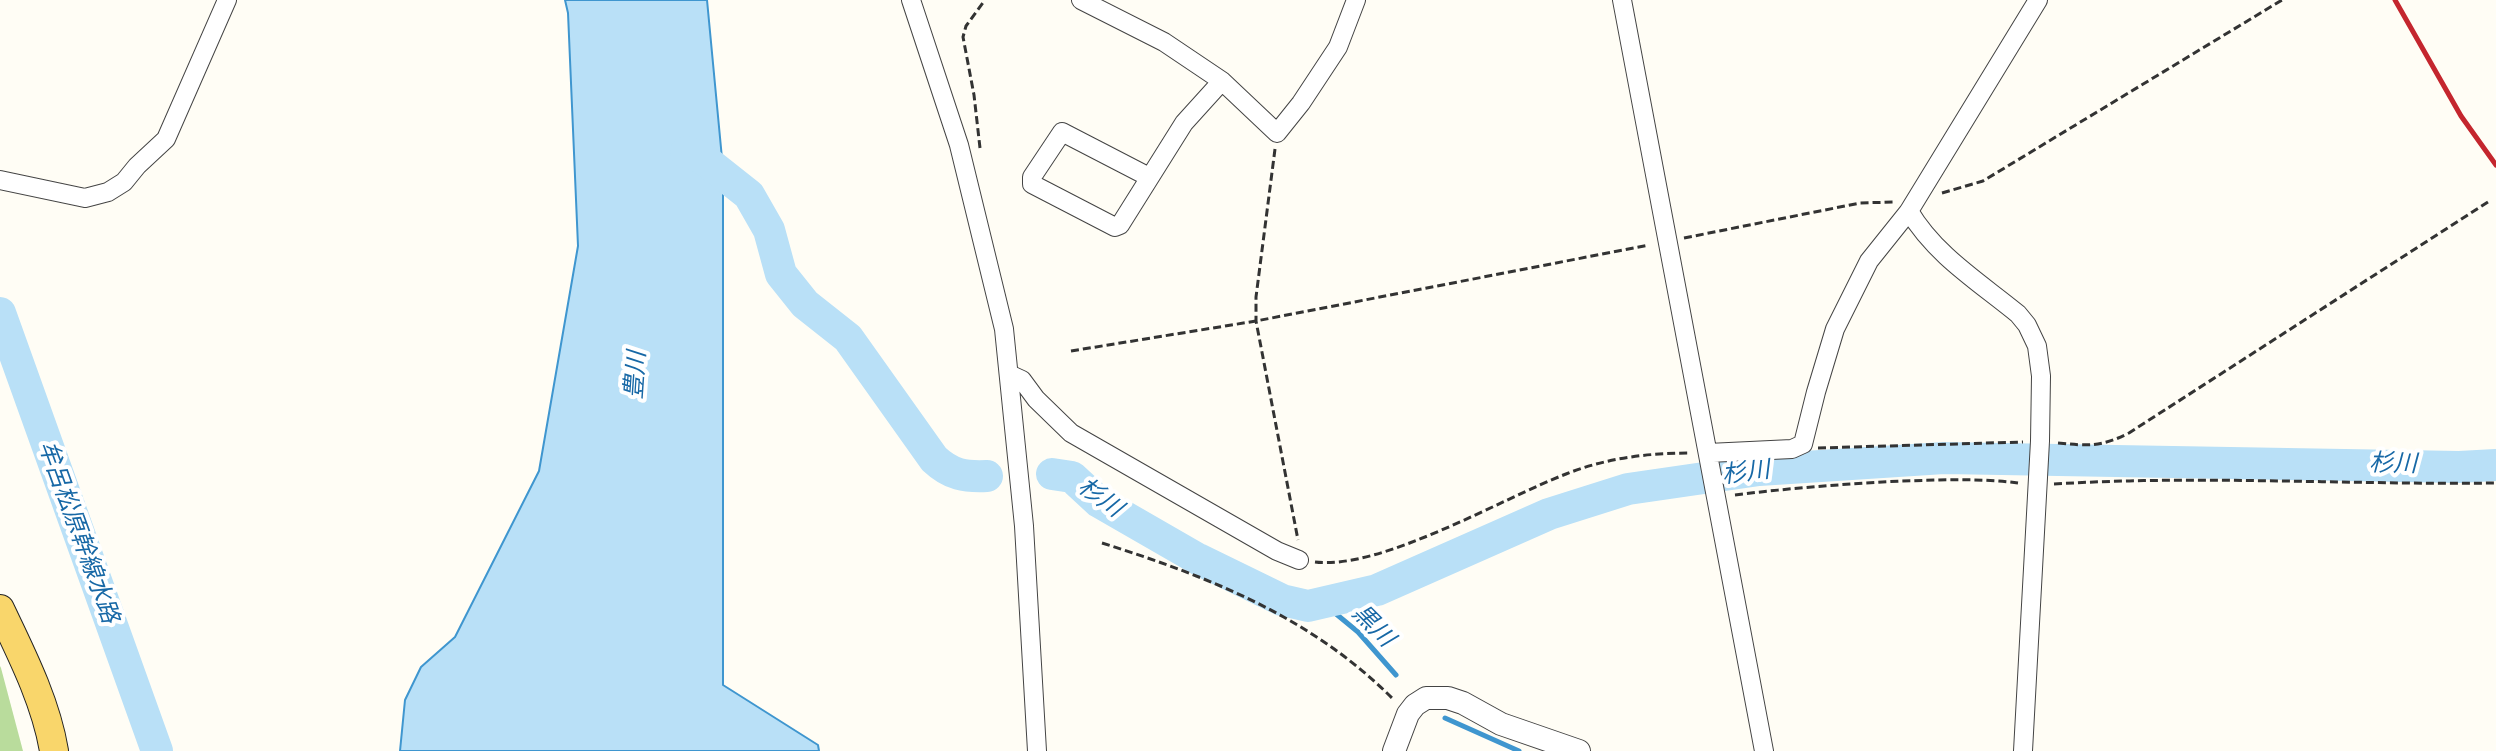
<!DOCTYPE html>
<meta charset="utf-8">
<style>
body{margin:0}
canvas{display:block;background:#fffdf5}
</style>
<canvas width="2496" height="751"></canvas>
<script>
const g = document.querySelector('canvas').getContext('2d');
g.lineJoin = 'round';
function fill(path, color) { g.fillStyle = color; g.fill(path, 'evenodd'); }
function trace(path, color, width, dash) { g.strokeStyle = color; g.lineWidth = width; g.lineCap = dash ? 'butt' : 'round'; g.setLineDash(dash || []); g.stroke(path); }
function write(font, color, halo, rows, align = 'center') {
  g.font = font + ' "IBM Plex Serif","Noto Sans JP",serif'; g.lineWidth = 8; g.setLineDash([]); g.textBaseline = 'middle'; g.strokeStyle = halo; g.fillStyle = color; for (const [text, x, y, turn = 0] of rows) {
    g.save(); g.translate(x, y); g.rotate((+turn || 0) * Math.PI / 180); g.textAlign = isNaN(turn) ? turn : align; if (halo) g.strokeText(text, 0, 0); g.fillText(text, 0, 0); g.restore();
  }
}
fill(new Path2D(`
 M0,666L1,668L23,751H0Z`), '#b9dc9c');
const water = new Path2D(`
 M565,0H707L723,169V685L818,745L819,751H400L405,700L421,667L455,637L539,471L578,246L568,13Z`);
fill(water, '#b9e0f7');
trace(water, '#3f96cf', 2);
trace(new Path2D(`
 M1324,604L1358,632L1396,675
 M1445,718L1519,751`), '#3f96cf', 5);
trace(new Path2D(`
 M686,152L701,157L749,195L769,230L781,274L805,304L848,338L934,459C951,475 965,477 987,476
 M0,313L157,751
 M1052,474L1072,477L1099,502L1198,559L1282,600L1308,606L1377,590L1549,514L1628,489L1759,470L1944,458L2459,467L2496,465`), '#b9e0f7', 32);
const minor = new Path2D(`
 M911,0L959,145L1004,329L1024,526L1037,751
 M1081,0L1164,42L1222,81L1277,133L1301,103L1338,47L1356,0
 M1622,0L1764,751
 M1149,177L1062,132L1032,177V184L1115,227L1120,225L1184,123L1222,81
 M0,180L85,198L108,192L124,182L137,166L166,139L227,0
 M1909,211C1935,255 1979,282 2018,314L2027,325L2037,346L2041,376L2040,441L2023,751
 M1009,374L1022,380L1036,399L1071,433L1277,551L1299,560
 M1708,453L1792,449L1803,444L1816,392L1835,329L1869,261L1909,211L2038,0`);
const tertiary = new Path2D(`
 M1394,751L1408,714L1415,705L1426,698H1448L1463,703L1501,724L1579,751`);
const primary = new Path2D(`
 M0,609C21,653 46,702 54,751`);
trace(minor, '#444', 20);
trace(tertiary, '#444', 24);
trace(primary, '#222', 30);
trace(new Path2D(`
 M980,148L974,95L963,37L966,26L985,0
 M1275,149L1256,297V321L1298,540
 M1942,193L1983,181L2282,0
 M1684,238L1860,203L1893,202
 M1071,351L1256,321L1649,245
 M2058,443C2089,446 2101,447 2129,433L2491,200
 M1818,448L2023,442
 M2054,484C2201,475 2349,485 2496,483
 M1735,495C1790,488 1845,484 1901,481C1940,480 1980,478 2018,483
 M1102,543C1210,577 1313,618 1394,700
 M1315,562C1381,570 1501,499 1566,474C1606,458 1648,453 1691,453`), '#333', 3, [8, 4]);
trace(minor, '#fff', 18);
trace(tertiary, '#fff', 22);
trace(primary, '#f9d66b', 28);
trace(new Path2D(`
 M2395,0L2461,116L2496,165`), '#c4262e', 5);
write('italic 24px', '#1768a6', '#fff', [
 ["豊川",636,375,-86],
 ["杉川",2393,464,1],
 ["杉川",1746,473,-7],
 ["杉川",1100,498,36],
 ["牟呂松原幹線水路",78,532,70],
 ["黒川",1373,626,45]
]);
</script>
